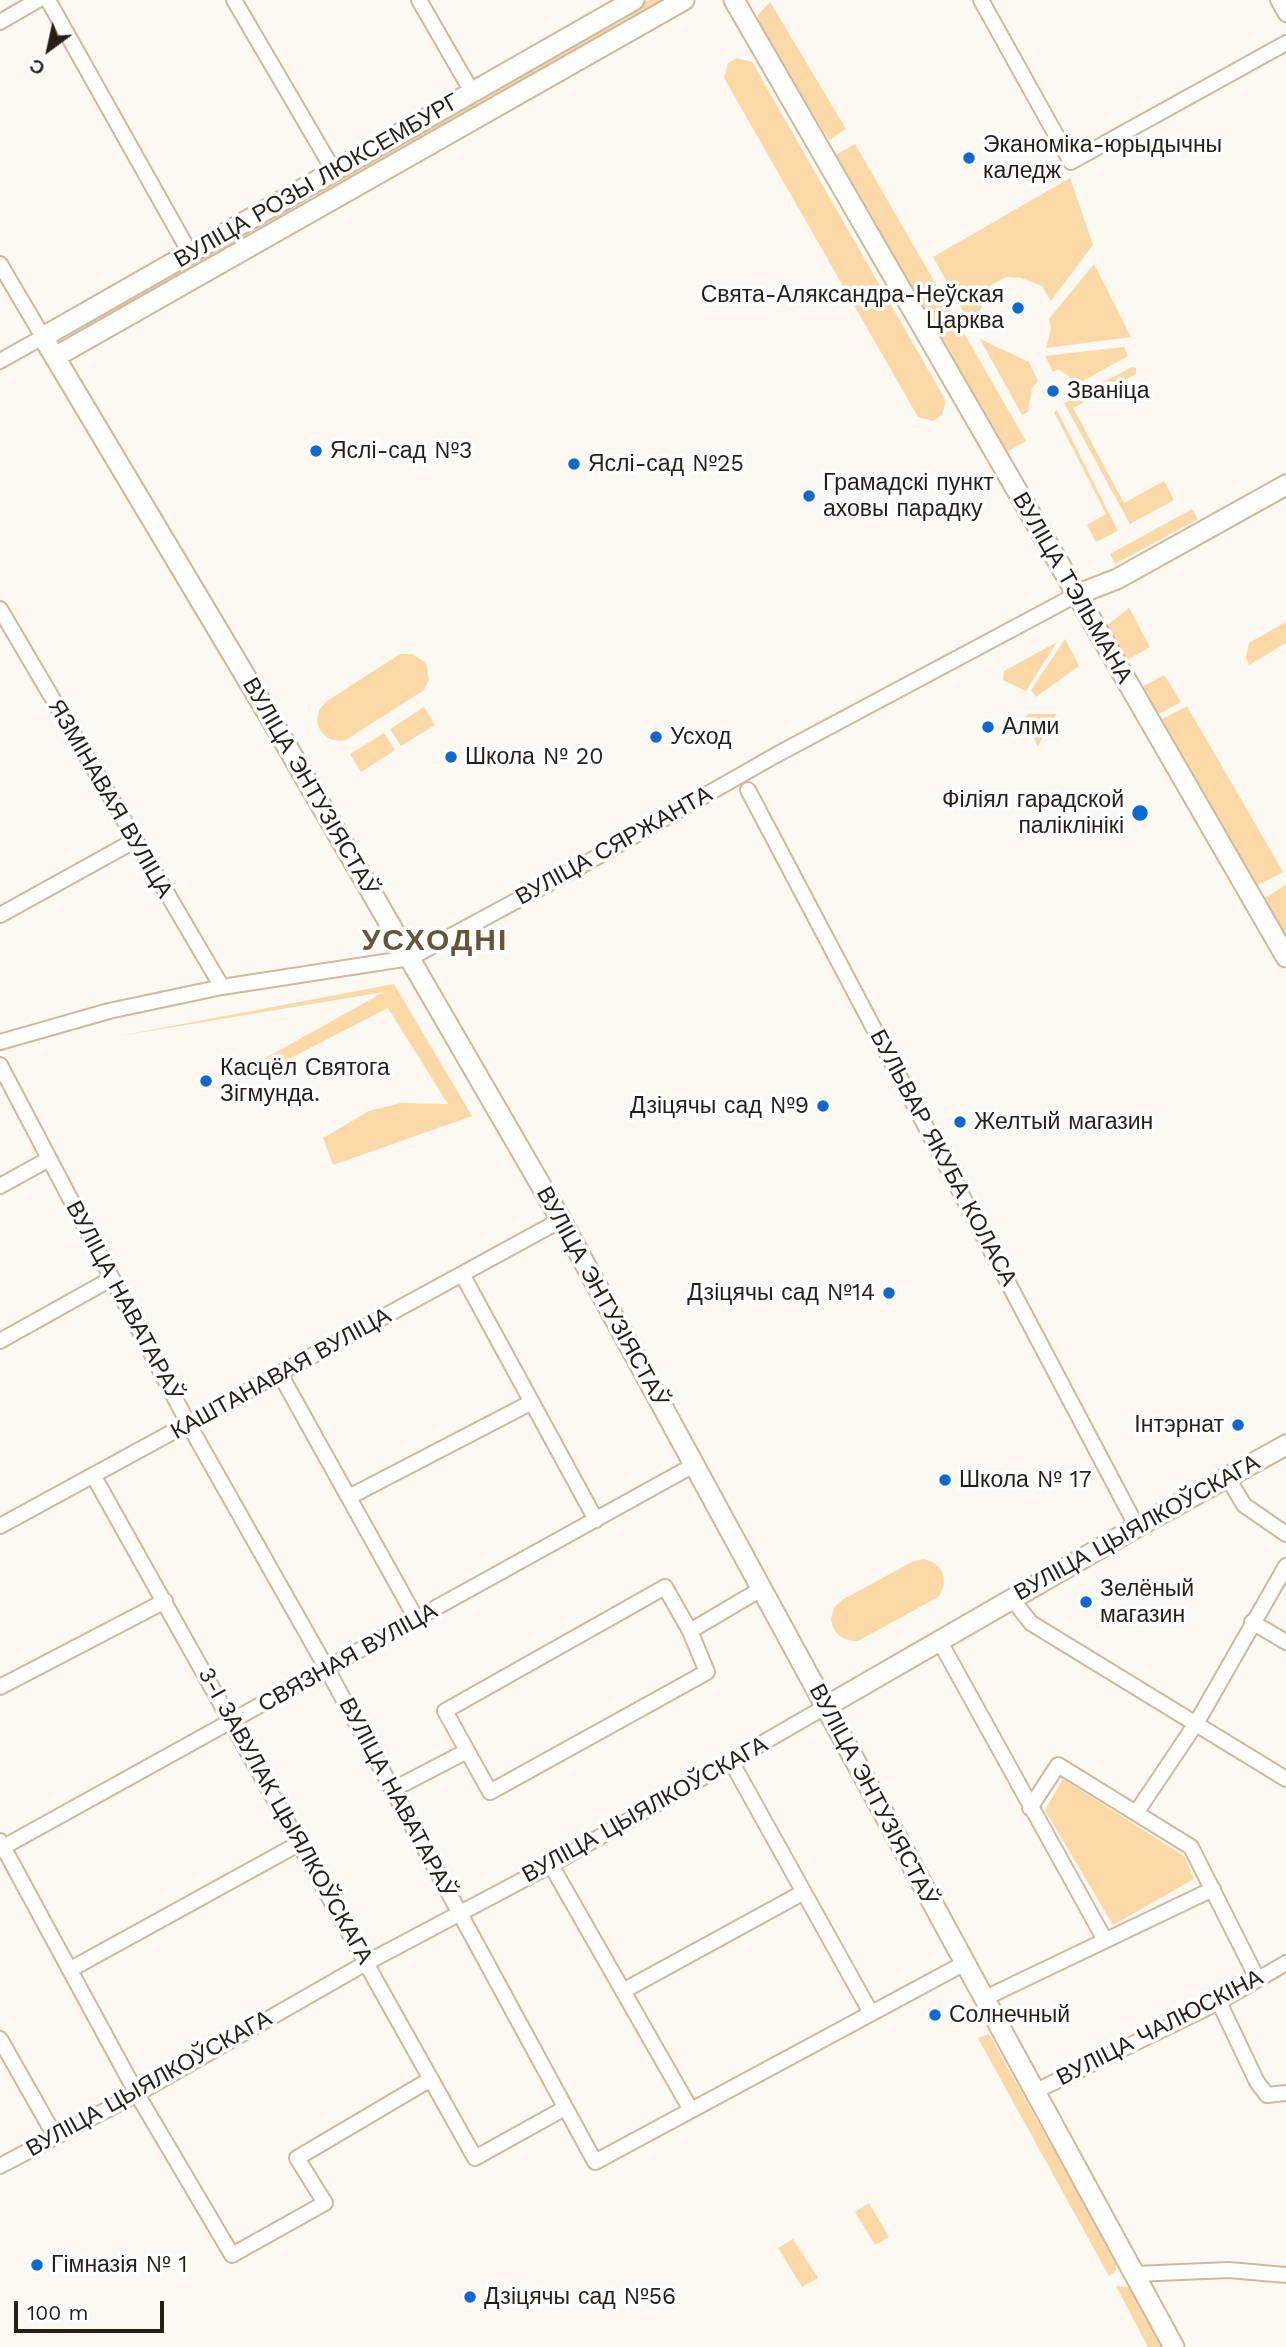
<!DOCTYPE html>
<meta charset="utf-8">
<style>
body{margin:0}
#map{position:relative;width:1286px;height:2347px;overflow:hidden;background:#fcf8f2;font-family:"Work Sans",sans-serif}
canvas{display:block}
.north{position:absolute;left:14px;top:14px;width:70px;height:70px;-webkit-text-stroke:5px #fff;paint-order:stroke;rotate:213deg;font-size:19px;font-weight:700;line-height:28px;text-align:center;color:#271f14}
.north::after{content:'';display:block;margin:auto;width:24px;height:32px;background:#271f14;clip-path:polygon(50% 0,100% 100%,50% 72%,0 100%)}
.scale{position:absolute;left:14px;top:2301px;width:150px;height:32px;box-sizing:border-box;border:4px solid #271f14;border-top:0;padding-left:9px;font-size:21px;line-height:24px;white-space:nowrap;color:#271f14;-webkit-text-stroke:5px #fff;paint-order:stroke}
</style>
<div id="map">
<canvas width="1286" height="2347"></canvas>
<div class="north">С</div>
<div class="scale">100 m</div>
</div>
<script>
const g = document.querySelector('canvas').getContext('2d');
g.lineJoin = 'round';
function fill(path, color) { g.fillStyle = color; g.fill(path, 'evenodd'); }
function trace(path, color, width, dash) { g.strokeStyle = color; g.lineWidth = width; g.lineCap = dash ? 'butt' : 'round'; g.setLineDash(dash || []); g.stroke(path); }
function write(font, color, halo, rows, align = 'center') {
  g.font = font + ' "Work Sans",sans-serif'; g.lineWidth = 7; g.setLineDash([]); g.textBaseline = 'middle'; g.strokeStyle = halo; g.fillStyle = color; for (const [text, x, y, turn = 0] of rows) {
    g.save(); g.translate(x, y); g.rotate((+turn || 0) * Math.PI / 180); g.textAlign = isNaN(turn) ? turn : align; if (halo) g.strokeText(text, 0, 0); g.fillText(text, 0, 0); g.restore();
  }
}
fill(new Path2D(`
 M649,0H674L316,196L314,191L322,184Z
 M770,2L846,129L829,140L755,18Z
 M737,58L752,62L946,401L942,415L933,421L918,417L724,78L728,63Z
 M855,144L1026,441L1003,454L832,157Z
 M1070,178L1093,245L1051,301L1042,286L1021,278L1006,277L990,286L973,329L933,257Z
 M304,197L308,203L89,329L82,319Z
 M1094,264L1131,337L1046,348L1051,329L1049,319Z
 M980,339L1029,362L1038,381L1032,388L1028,412L1022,415Z
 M1124,347L1128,356L1079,383L1058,369L1053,372L1045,356Z
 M1132,367L1136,368V374L1073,408L1124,503L1164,481L1174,500L1130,524L1064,403Z
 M1057,410L1118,531L1096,542L1087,525L1106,514L1054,412Z
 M1192,509L1198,519L1115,564L1110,554Z
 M1129,608L1150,647L1127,660L1106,626Z
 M1286,622V643L1249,665L1246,657L1249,643Z
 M1065,639L1079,666L1036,697L1031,690Z
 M1057,642L1026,691L1003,680L1004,671Z
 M400,654H412L426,663L429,679L424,690L346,740C331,743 320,736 317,721L319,710L327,701Z
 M1164,675L1181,702L1159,714L1142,687Z
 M1187,706L1283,872L1256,886L1161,720Z
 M424,707L435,725L401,746L390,729Z
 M1029,714H1056L1038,746L1023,719Z
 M384,733L395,750L361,772L350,754Z
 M1286,885V938L1263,899Z
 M394,984L472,1116L333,1165L323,1138L369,1111L401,1103L448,1104L388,1008L273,1067L262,1060L384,992L119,1036Z
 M923,1559C943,1563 950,1581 938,1597L858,1641C843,1642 833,1634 831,1619L834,1608L842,1600L912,1562Z
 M1063,1779L1184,1856L1194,1879L1113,1925L1045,1810Z
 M989,2034L1116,2262V2270L1109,2276L978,2038Z
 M869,2203L889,2237L875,2245L855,2212Z
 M793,2239L818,2278L802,2287L778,2248Z
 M1116,2286L1130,2287L1164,2347H1148Z`), '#fbd9a7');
const minor = new Path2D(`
 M48,0L190,253
 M234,0L334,171
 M419,0L472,92
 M981,0L1071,162L1286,43
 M1278,0L1286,14
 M0,22L38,0
 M0,264L43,337L0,361
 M0,609L222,987
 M748,790L1137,1527
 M0,915L134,841
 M0,1042L109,1011L222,987L410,958L581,866L776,755L1076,595
 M0,1065L189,1425L327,1669L595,2162L963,1964
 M0,1186L49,1159
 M462,1274L596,1520
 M0,1341L111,1279
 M280,1374L417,1620
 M93,1475L475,2158L565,2108
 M1228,1478L1244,1505L1286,1534
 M349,1497L532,1402
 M0,1526L561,1220
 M665,1587L690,1631L707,1672L490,1792L445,1711Z
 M1012,1599L1031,1623L1286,1779
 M1252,1622L1286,1642
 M690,1631L763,1588
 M939,1640L1105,1940
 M0,1687L165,1601
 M732,1763L871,2013
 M392,1790L467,1751
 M1030,1808L1058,1765L1191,1847L1257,1978
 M1136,1813L1197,1722L1286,1566
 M0,1841L137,2094L232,2255L325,2203L297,2158L431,2079
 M0,1849L694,1465
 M551,1865L691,2110
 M71,1969L300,1843
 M623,1991L804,1892
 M983,1999L1213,1889
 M1219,2002L1257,2082L1267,2095L1286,2093
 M0,2039L55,2136
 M1034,2092L1219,2002L1286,1963
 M0,2166L137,2094L366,1963L551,1865L825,1707
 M1134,2274L1229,2270L1286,2275`);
const major = new Path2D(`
 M634,0L43,337L274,724L561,1220L1174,2347
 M734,0L1286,957
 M55,357L684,0
 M1076,595L1117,579L1286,485
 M825,1707L1137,1527L1286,1445`);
trace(minor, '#ceb99c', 18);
trace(major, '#ceb99c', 23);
trace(minor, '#fff', 14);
trace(major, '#fff', 19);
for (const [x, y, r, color] of [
 [969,158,7,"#0d69d2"],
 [1018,308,7,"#0d69d2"],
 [1053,391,7,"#0d69d2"],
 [316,451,7,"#0d69d2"],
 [574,464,7,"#0d69d2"],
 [809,496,7,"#0d69d2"],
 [988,727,7,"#0d69d2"],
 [656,737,7,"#0d69d2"],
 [451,757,7,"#0d69d2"],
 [1140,813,9,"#0d69d2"],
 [206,1081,7,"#0d69d2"],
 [823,1106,7,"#0d69d2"],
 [960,1122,7,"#0d69d2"],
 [889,1293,7,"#0d69d2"],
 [1238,1425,7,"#0d69d2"],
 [945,1480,7,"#0d69d2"],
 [1086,1602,7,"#0d69d2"],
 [935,2015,7,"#0d69d2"],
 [37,2265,7,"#0d69d2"],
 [470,2297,7,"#0d69d2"]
]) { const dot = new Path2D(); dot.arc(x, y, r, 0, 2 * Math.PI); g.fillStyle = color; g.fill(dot); trace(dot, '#fff', 2.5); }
write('23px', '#271f14', '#fff', [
 ["Эканоміка-юрыдычны",983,145],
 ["каледж",983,171],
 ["Свята-Аляксандра-Неўская",1004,295,"right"],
 ["Царква",1004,321,"right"],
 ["Званіца",1067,391],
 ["Яслі-сад №3",330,451],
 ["Яслі-сад №25",588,464],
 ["Грамадскі пункт",823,483],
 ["аховы парадку",823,509],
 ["Алми",1002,727],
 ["Усход",670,737],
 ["Школа № 20",465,757],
 ["Філіял гарадской",1124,800,"right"],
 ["паліклінікі",1124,826,"right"],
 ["Касцёл Святога",220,1068],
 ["Зігмунда.",220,1094],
 ["Дзіцячы сад №9",809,1106,"right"],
 ["Желтый магазин",974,1122],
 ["Дзіцячы сад №14",875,1293,"right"],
 ["Інтэрнат",1224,1425,"right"],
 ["Школа № 17",959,1480],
 ["Зелёный",1100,1589],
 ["магазин",1100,1615],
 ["Солнечный",949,2015],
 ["Гімназія № 1",51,2265],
 ["Дзіцячы сад №56",484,2297]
], 'left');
write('23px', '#271f14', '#fff', [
 ["ВУЛІЦА РОЗЫ ЛЮКСЕМБУРГ",317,181,-30],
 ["ВУЛІЦА ТЭЛЬМАНА",1072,588,60],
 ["ВУЛІЦА ЭНТУЗІЯСТАЎ",310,787,60],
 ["ЯЗМІНАВАЯ ВУЛІЦА",110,799,60],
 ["ВУЛІЦА СЯРЖАНТА",614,846,-29],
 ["БУЛЬВАР ЯКУБА КОЛАСА",943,1158,62],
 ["ВУЛІЦА ЭНТУЗІЯСТАЎ",602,1297,61],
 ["ВУЛІЦА НАВАТАРАЎ",124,1301,62],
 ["КАШТАНАВАЯ ВУЛІЦА",281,1374,-29],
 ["ВУЛІЦА ЦЫЯЛКОЎСКАГА",1137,1528,-29],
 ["СВЯЗНАЯ ВУЛІЦА",348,1658,-29],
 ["ВУЛІЦА ЭНТУЗІЯСТАЎ",873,1795,62],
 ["ВУЛІЦА НАВАТАРАЎ",397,1798,62],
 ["ВУЛІЦА ЦЫЯЛКОЎСКАГА",645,1810,-29],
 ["3-І ЗАВУЛАК ЦЫЯЛКОЎСКАГА",285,1816,61],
 ["ВУЛІЦА ЧАЛЮСКІНА",1160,2028,-27],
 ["ВУЛІЦА ЦЫЯЛКОЎСКАГА",149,2084,-29]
]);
g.letterSpacing = '2px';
write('bold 30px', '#67553a', '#fff', [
 ["УСХОДНІ",435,941]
]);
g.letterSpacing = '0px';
</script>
